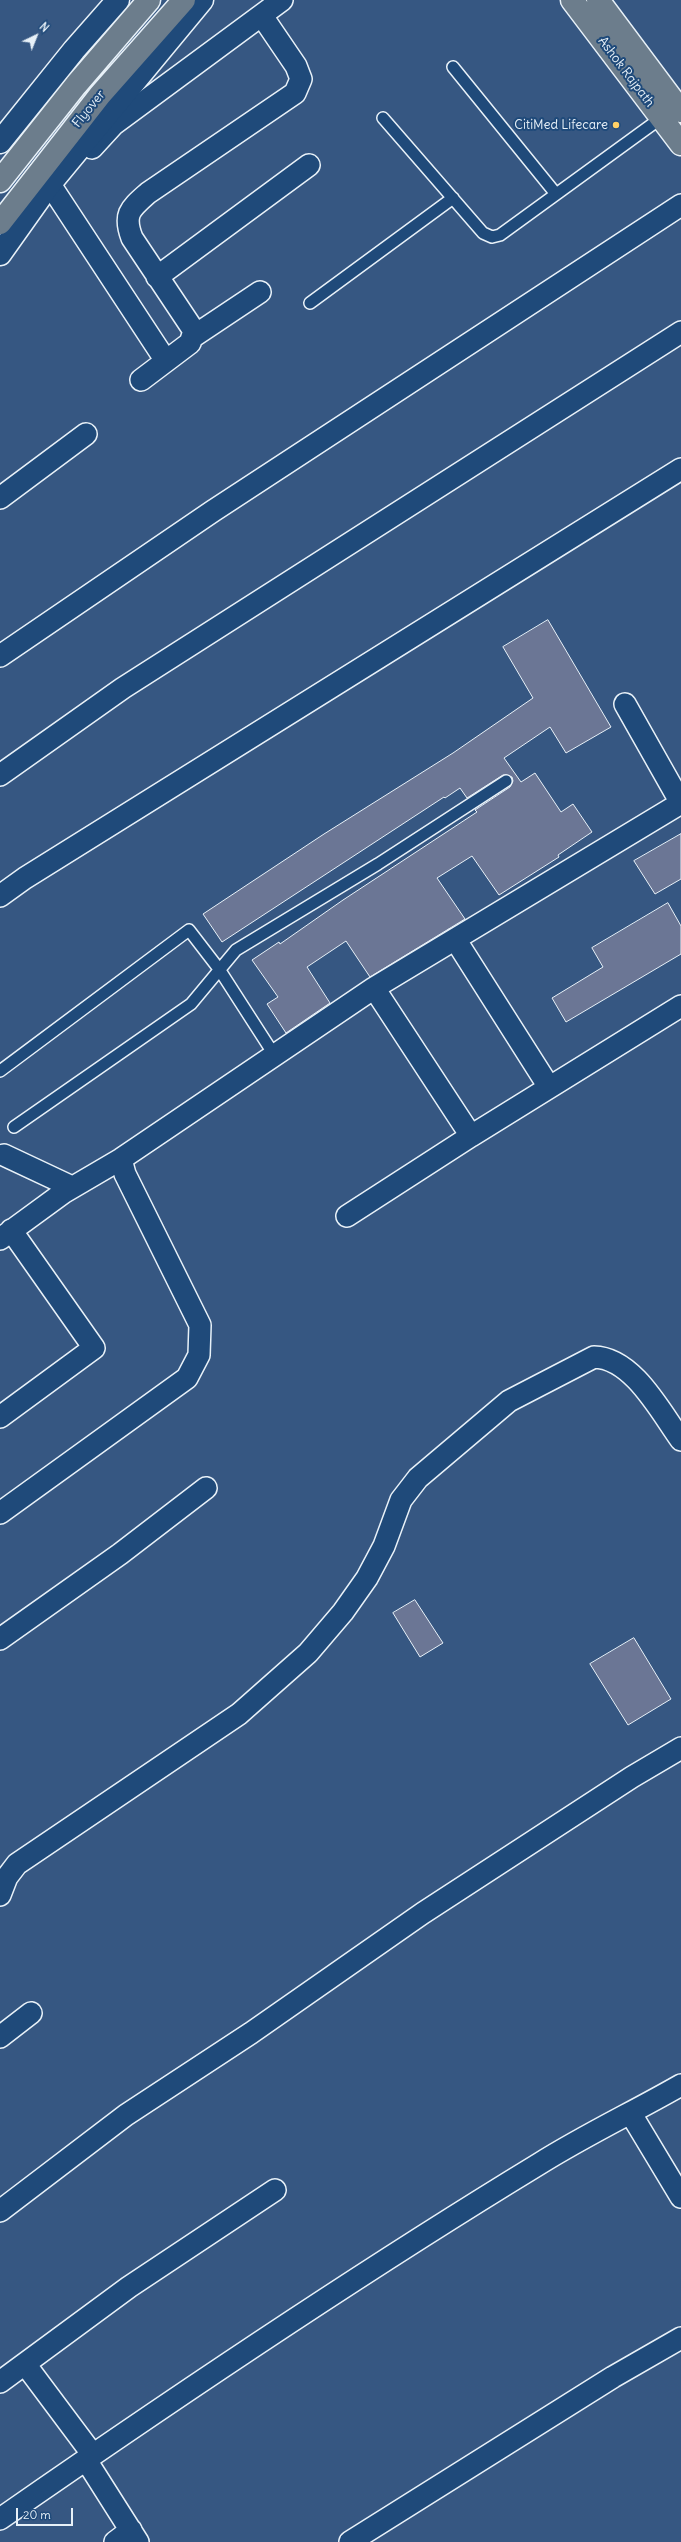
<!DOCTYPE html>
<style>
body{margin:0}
#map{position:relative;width:681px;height:2542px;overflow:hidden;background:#365782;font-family:Delius,sans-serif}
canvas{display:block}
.north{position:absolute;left:16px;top:16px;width:40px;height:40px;-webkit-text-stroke:3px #1f4a7a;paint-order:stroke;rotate:43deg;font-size:11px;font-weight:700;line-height:16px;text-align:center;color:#e8f1f8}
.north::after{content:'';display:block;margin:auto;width:14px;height:18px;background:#e8f1f8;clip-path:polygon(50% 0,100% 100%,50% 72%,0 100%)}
.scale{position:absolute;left:16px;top:2508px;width:57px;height:18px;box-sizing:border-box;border:2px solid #e8f1f8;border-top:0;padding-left:5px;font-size:12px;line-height:14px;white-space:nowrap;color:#e8f1f8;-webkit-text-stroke:3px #1f4a7a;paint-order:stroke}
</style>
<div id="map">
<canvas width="681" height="2542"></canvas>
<div class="north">N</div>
<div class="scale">20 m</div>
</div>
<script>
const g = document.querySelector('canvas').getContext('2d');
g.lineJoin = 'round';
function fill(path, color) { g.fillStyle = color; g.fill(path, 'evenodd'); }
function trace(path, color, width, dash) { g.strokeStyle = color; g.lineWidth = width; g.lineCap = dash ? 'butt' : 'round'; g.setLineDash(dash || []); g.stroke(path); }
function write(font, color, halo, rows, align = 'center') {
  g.font = font + ' Delius,sans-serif'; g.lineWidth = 4; g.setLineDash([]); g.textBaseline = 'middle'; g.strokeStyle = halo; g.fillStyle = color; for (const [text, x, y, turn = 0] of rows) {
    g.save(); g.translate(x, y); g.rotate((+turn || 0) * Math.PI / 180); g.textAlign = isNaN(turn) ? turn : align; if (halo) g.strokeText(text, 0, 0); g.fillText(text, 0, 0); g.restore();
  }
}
const building = new Path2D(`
 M548,620L611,727L566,753L550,727L504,758L521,782L535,773L561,812L573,804L592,832L558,855L559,857L499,895L472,856L464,861L437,878L465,919L370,977L346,941L307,967L330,1003L286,1033L267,1004L278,997L252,960L279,942L280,944L343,900L477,812L475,810L510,787L513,781L512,777L503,775L467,798L460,788L445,798L444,797L222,942L203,914L324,834L453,753L533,698L503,647Z
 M681,834V879L655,894L634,861Z
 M668,903L681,926V954L566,1022L552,998L603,967L592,948Z
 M415,1600L443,1643L420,1657L393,1613Z
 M634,1638L671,1699L628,1725L590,1664Z`);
fill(building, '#6b7695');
trace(building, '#e8f1f8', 1);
const lane = new Path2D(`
 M453,67L556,194
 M383,118L483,233L492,237L500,235L661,118
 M310,303L453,198
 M0,1071L189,930L219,969L275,1056
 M14,1127L191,1004L236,950L378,864L506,781`);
const street = new Path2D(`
 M92,148L114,124L282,0
 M53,189L166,361
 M157,277L309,165
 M194,336L260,292
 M141,380L190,343L194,331L132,238C123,214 130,209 148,193L295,93L301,79L296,66L262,16
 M0,498L86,434
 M0,656L213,511L681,205
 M625,704L681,803
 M0,775L123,688L681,332
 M0,896L25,878L681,469
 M455,939L549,1087
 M374,988L471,1136L681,1006
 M4,1155L72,1187
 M347,1216L471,1136
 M0,1239L63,1193L121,1159L374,988L681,803
 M0,1417L94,1348L11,1230
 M0,1513L187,1378L199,1355L200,1325L125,1174L121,1159
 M0,1639L120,1554L206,1488
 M0,1895L7,1877L17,1864L239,1714L308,1653L343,1612L367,1578L384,1546L401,1500L418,1478L509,1401L594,1357C633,1358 660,1411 681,1440
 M0,2037L31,2013
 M631,2114L681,2197
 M0,2211L126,2115L251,2033L423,1913L632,1777L681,1748
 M25,2364L93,2455
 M0,2382L129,2287L275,2190
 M86,2460L138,2542
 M0,2519C177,2396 355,2276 539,2164C585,2135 634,2112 681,2085
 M115,2542L131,2530
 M350,2542L613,2377L681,2338`);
const secondary = new Path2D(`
 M0,142L74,50L118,0
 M0,254L49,185L202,0`);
const primary = new Path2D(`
 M572,0L681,144
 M598,0L681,111
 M0,181L76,85L149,0
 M0,223L100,95L184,0`);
trace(lane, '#e8f1f8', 14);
trace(street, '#e8f1f8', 24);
trace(secondary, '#e8f1f8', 25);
trace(primary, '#e8f1f8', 25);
trace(lane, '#1f4a7a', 11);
trace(street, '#1f4a7a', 21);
trace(secondary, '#1f4a7a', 22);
trace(primary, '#6c7d8c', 22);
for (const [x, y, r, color] of [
 [616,125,4,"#ffd166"]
]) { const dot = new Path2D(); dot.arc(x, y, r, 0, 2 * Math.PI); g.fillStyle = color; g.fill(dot); trace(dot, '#1f4a7a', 1.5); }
write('13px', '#e8f1f8', '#1f4a7a', [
 ["Ashok Rajpath",626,72,53],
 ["Flyover",89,109,-51]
]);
write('13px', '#e8f1f8', '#1f4a7a', [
 ["CitiMed Lifecare",608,125]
], 'right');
</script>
